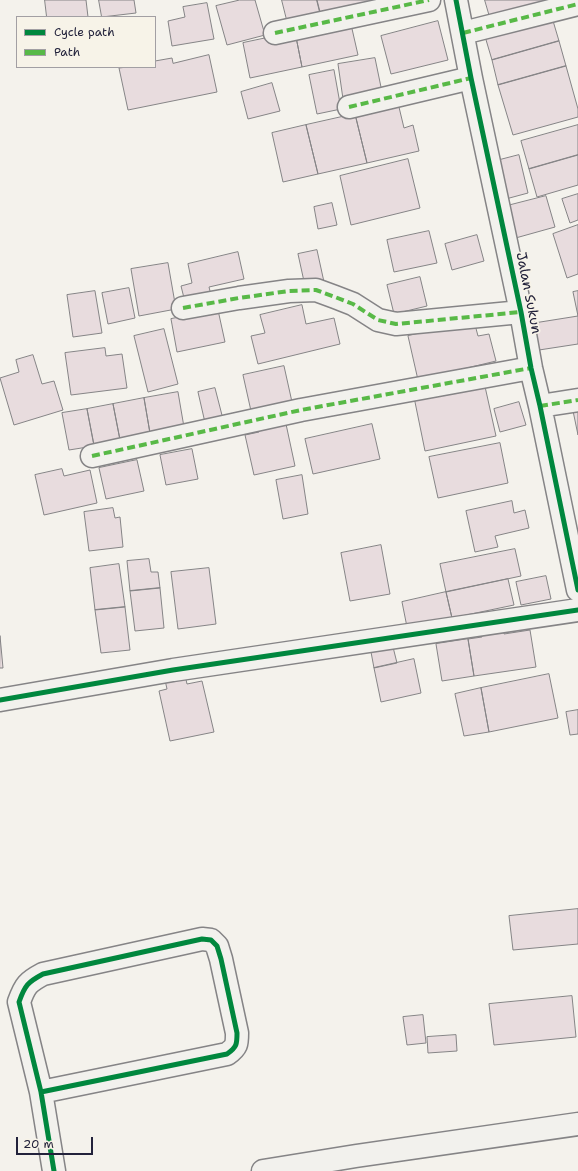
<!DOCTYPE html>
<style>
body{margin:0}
#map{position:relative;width:578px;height:1171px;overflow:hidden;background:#f4f2ec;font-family:"Shantell Sans",sans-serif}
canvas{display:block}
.legend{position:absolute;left:16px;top:16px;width:140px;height:52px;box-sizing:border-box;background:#f7f3e8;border:1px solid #a29fa3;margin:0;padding:5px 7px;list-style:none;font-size:12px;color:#22223b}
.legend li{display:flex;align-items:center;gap:8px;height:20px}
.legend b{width:20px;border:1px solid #a29fa3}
.scale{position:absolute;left:16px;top:1137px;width:77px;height:18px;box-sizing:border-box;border:2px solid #22223b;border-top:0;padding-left:5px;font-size:12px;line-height:14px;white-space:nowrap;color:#22223b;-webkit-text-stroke:3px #f7f3e8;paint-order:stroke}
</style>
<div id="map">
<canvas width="578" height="1171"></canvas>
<ul class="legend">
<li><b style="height:5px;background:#00873e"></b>Cycle path</li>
<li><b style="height:5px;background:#58b947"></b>Path</li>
</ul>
<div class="scale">20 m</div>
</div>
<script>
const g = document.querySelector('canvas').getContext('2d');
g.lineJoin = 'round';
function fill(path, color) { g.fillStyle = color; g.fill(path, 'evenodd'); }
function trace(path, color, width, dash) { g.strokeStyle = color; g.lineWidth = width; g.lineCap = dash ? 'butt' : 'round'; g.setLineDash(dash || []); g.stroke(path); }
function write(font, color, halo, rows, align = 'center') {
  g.font = font + ' "Shantell Sans",sans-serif'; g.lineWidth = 3.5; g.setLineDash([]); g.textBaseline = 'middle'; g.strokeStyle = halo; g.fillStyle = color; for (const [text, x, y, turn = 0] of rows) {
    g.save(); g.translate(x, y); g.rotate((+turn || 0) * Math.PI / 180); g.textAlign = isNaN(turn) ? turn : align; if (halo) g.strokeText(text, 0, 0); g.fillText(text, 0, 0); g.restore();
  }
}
const building = new Path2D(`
 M45,0H86L88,17H47Z
 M99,0H134L136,13L102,17Z
 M240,0H255L265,35L227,45L216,6Z
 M282,0H317L322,20L289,28Z
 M317,0H376L378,6L322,20Z
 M485,0H556L492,24Z
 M207,3L214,39L172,46L168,21L185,17L183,7Z
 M551,14L559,41L492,60L484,33Z
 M350,20L358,55L302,67L295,32Z
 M438,21L448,60L391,74L381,36Z
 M295,32L302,67L250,78L243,43Z
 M559,41L566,66L498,85L492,60Z
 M209,55L217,92L128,110L119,68L127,67H155V61L172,58L173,63Z
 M375,58L382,92L343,99L338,64Z
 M566,66L578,109V117L513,135L498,85Z
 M334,70L341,109L317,114L309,75Z
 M272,83L280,111L248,119L241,92Z
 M398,103L404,128L413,125L419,151L367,163L355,114Z
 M355,114L367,163L318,174L306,125Z
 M306,125L318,174L283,182L272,133Z
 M578,125V155L529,169L521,141Z
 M519,155L528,193L502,200L492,162Z
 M578,155V185L537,197L529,169Z
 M408,159L420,208L351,225L340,176Z
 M578,194V220L570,223L562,199Z
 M546,196L555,227L512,239L503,207Z
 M332,203L337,225L318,229L314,207Z
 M578,225V274L567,278L553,234Z
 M429,231L437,263L394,272L387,240Z
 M477,235L484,261L452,270L445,244Z
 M317,250L324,282L305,286L298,254Z
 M238,252L244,279L209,287L211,295L185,302L181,286L192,283L188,264Z
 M168,263L176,309L139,316L131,269Z
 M420,277L427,306L394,314L387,285Z
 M129,288L135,318L108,324L102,293Z
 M95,291L102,333L73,337L67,295Z
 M578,291V344L539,350L534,323L578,316L573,292Z
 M302,305L306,324L334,318L340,344L258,364L251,336L265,333L260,315Z
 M218,310L225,342L177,352L171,319Z
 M474,321L478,336L489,334L496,361L418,380L408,336Z
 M164,329L178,384L148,392L134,336Z
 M105,348L106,356L122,354L127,388L71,395L65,353Z
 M33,355L42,384L54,381L63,410L14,425L0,378L19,372L16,360Z
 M284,366L294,411L253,420L243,375Z
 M484,382L496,436L425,451L414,397Z
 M215,388L224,423L206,427L198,392Z
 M178,392L185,433L151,439L144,398Z
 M144,398L151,439L121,445L113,404Z
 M519,402L526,425L500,432L494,409Z
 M113,404L121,445L95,450L87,409Z
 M578,404V435L572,406Z
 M87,409L94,446L69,450L62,413Z
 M286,424L295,466L254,475L245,435L259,432L258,430Z
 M372,424L380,459L313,474L305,439Z
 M500,443L508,483L438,498L429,457Z
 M192,449L198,479L166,485L160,455Z
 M137,460L144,491L106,499L99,468Z
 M62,469L64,476L90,470L97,503L44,515L35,475Z
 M302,475L308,514L283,519L276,480Z
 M512,501L514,513L525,510L529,528L495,536L498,547L475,552L466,511Z
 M113,508L115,518L120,517L123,547L89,551L84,512Z
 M381,545L390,594L350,601L341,553Z
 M515,549L521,576L446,592L440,564Z
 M149,559L151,572H158L160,588L130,591L127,561Z
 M119,564L125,607L95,610L90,568Z
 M209,568L216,624L178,629L171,572Z
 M546,576L551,599L521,605L516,582Z
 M508,579L514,605L452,618L446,592Z
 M160,588L164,628L135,631L130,591Z
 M446,592L452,618L407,627L402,602Z
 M125,607L130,650L101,653L95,610Z
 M503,626L504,634L530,630L536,667L474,676L468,639L482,637L480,629Z
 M0,636L3,668H0Z
 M468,639L474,676L442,681L436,644Z
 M393,647L397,663L374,668L371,652Z
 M414,659L421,693L381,702L374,668Z
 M549,674L558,718L489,732L481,688Z
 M185,675L187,684L202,681L214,732L170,741L159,691L167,689L165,680Z
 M481,688L489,732L464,736L455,694Z
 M578,710V734L570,735L566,712Z
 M578,909V944L513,950L509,916Z
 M572,996L576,1037L494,1045L489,1004Z
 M423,1015L426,1043L407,1045L403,1017Z
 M456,1035L457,1051L428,1053L427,1037Z`);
fill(building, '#e8dcde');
trace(building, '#858486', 1);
const street = new Path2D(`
 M456,0L471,78L521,312L531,368L540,406L578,590
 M275,33L429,0
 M463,33L578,4
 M349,107L471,78
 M183,308L239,298L289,291L316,290L335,297L353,304L378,320L396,324L521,312
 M540,406L578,400
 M92,456L301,410L531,368
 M0,700L173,670L578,610
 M41,1092L227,1054C237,1047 237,1044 237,1033L221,959L217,946L211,940L202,939L43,974C28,982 25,985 19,1002L41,1092L54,1171
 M263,1171L356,1156L578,1124`);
trace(street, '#858486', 25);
trace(street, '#f2f1ed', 22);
trace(new Path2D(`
 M275,33L429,0
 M463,33L578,4
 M349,107L471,78
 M183,308L239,298L289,291L316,290L335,297L353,304L378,320L396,324L521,312
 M540,406L578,400
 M92,456L301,410L531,368`), '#58b947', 4, [8, 4]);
trace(new Path2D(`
 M456,0L471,78L521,312L531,368L540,406L578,590
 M0,700L173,670L578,610
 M41,1092L227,1054C237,1047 237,1044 237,1033L221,959L217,946L211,940L202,939L43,974C28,982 25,985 19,1002L41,1092L54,1171`), '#00873e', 5);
write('14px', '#22223b', '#f7f3e8', [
 ["Jalan Sukun",528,293,79]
]);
</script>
